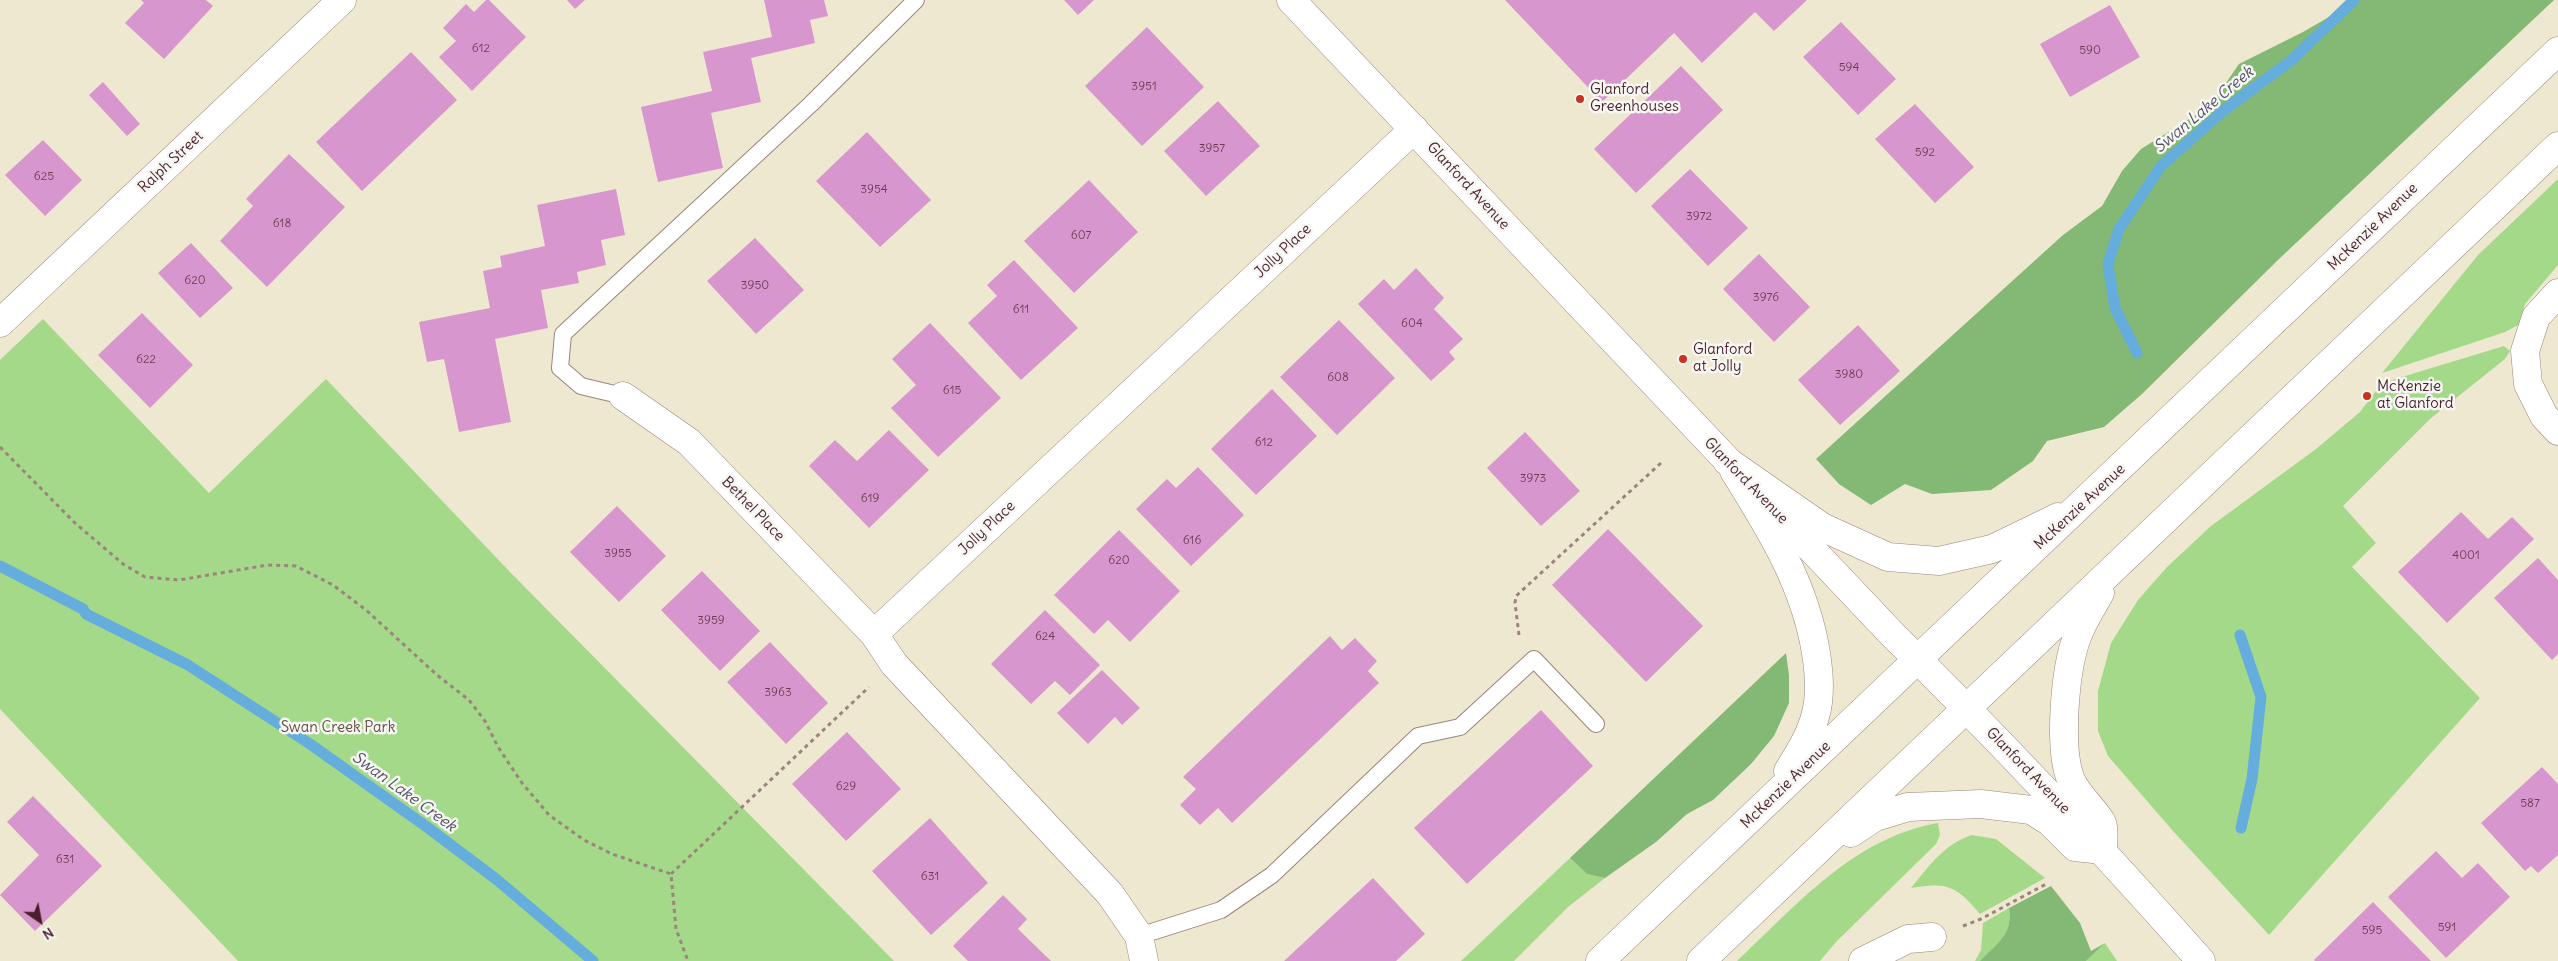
<!DOCTYPE html>
<style>
body{margin:0}
#map{position:relative;width:2558px;height:961px;overflow:hidden;background:#eee8d1;font-family:Delius,sans-serif}
canvas{display:block}
.north{position:absolute;left:15px;top:896px;width:50px;height:50px;-webkit-text-stroke:4px #f6f6f2;paint-order:stroke;rotate:147deg;font-size:14px;font-weight:700;line-height:20px;text-align:center;color:#4a1f2b}
.north::after{content:'';display:block;margin:auto;width:18px;height:22px;background:#4a1f2b;clip-path:polygon(50% 0,100% 100%,50% 72%,0 100%)}
</style>
<div id="map">
<canvas width="2558" height="961"></canvas>
<div class="north">N</div>
</div>
<script>
const g = document.querySelector('canvas').getContext('2d');
g.lineJoin = 'round';
function fill(path, color) { g.fillStyle = color; g.fill(path, 'evenodd'); }
function trace(path, color, width, dash) { g.strokeStyle = color; g.lineWidth = width; g.lineCap = dash ? 'butt' : 'round'; g.setLineDash(dash || []); g.stroke(path); }
function write(font, color, halo, rows, align = 'center') {
  g.font = font + ' Delius,sans-serif'; g.lineWidth = 5; g.setLineDash([]); g.textBaseline = 'middle'; g.strokeStyle = halo; g.fillStyle = color; for (const [text, x, y, turn = 0] of rows) {
    g.save(); g.translate(x, y); g.rotate((+turn || 0) * Math.PI / 180); g.textAlign = isNaN(turn) ? turn : align; if (halo) g.strokeText(text, 0, 0); g.fillText(text, 0, 0); g.restore();
  }
}
fill(new Path2D(`
 M2558,179V265L2525,304L2520,324L2505,332L2382,373L2478,255Z
 M43,319L209,493L326,379L511,573L894,961H238L0,709V360Z
 M2504,346L2510,351L2505,359L2430,419L2343,506L2376,543L2352,567L2480,698L2269,935L2173,831L2108,756L2098,731V691L2111,643L2138,600L2167,567L2211,526L2316,449L2360,412L2382,383Z
 M1938,823L1940,835L1936,844L1836,942L1820,961H1737C1797,905 1853,838 1938,823Z
 M1972,835L1996,839L2045,878L1980,914C1956,886 1948,882 1911,888C1929,866 1944,844 1972,835Z
 M1570,858L1587,874L1605,878L1568,907L1514,961H1461Z
 M2009,908C2013,935 1997,944 1980,961H1975L1981,950L1983,923Z
 M2105,943L2117,961H2086Z`), '#a4d989');
fill(new Path2D(`
 M2351,0H2554L2279,259L2142,394L2104,427L2047,441L2033,461L1991,490L1932,494L1905,484L1871,505L1839,484L1816,459L2063,235L2102,206L2122,171L2141,149L2194,116L2215,99L2239,64L2303,32L2341,10Z
 M1786,653L1789,675V703L1774,736L1751,764L1713,800L1687,814L1656,842L1605,878L1587,874L1570,858Z
 M2051,886L2080,923L2091,951L2105,943L2086,961H1980C1997,943 2013,935 2009,908Z`), '#83b975');
trace(new Path2D(`
 M2137,353L2115,308L2108,264L2119,229L2161,166L2223,111L2293,59L2354,0
 M0,566L83,609L86,614L188,665L310,744L427,827L496,879L593,961
 M2240,635L2261,697L2252,779L2241,828`), '#64addc', 11);
fill(new Path2D(`
 M141,0H206L213,6L164,59L125,23L144,3Z
 M486,0H489L526,37L472,91L439,57L456,41L443,28L466,4L474,12Z
 M567,0H585L575,9Z
 M764,0H824L828,16L810,20L815,43L751,58L761,102L711,113L723,168L658,182L641,107L712,91L703,52L772,37Z
 M1064,0H1094L1078,15Z
 M1505,0H1807L1774,31L1755,12L1702,63L1674,33L1602,102Z
 M2110,5L2140,57L2070,97L2040,44Z
 M1841,22L1896,79L1858,115L1803,57Z
 M1147,27L1204,87L1142,146L1085,86Z
 M411,52L457,100L362,191L316,142Z
 M1681,66L1723,110L1636,193L1594,149Z
 M103,82L140,124L127,136L89,95Z
 M1218,101L1260,146L1206,196L1164,151Z
 M1915,104L1974,167L1935,203L1875,139Z
 M867,132L931,200L880,247L816,181Z
 M43,140L82,180L45,216L5,175Z
 M289,154L345,207L267,287L220,241L253,206L246,199Z
 M1690,169L1748,228L1708,266L1651,206Z
 M1089,180L1138,232L1074,293L1024,241Z
 M616,189L625,235L601,240L606,265L577,272L579,283L541,290L548,328L495,339L511,422L459,432L444,359L427,362L419,322L490,308L483,271L502,267L500,256L545,246L537,205Z
 M755,238L804,290L756,334L707,281Z
 M191,243L233,288L200,318L158,273Z
 M1759,254L1810,307L1774,342L1723,289Z
 M1014,260L1078,328L1021,380L968,323L997,296L987,285Z
 M1416,268L1444,298L1434,309L1463,339L1449,352L1455,359L1431,381L1358,304L1384,279L1394,290Z
 M142,313L193,365L150,408L98,355Z
 M1339,320L1395,378L1337,435L1280,377Z
 M930,323L1001,398L938,457L891,408L916,385L892,359Z
 M1858,325L1900,371L1840,425L1798,380Z
 M1272,389L1317,436L1256,495L1211,449Z
 M889,430L929,470L869,528L809,466L835,440L857,461Z
 M1525,432L1580,491L1541,526L1487,468Z
 M1198,467L1244,515L1191,566L1136,509L1167,479L1176,488Z
 M617,506L666,556L619,602L570,552Z
 M2461,512L2488,539L2512,517L2534,539L2447,623L2398,572Z
 M1608,529L1703,626L1646,682L1552,585Z
 M1119,530L1180,591L1130,642L1108,620L1094,634L1054,595Z
 M2538,558L2558,580V654L2552,660L2494,598Z
 M702,571L760,631L720,671L661,610Z
 M1045,610L1100,665L1070,695L1055,681L1031,704L991,664Z
 M1330,636L1342,650L1355,638L1377,661L1368,671L1379,683L1232,823L1218,808L1200,825L1180,805L1196,789L1183,777Z
 M770,642L828,703L786,744L727,682Z
 M1102,670L1140,708L1122,725L1115,717L1088,744L1057,713Z
 M1541,710L1593,766L1467,884L1414,828Z
 M847,732L901,789L846,841L792,784Z
 M2542,767L2558,784V855L2538,873L2531,866L2525,871L2481,823Z
 M33,796L102,866L35,931L0,895L39,855L7,822Z
 M930,818L988,883L931,935L872,871Z
 M2436,851L2462,878L2478,863L2510,897L2446,958L2388,897Z
 M1373,878L1425,934L1396,961H1284Z
 M1003,895L1027,919L1018,929L1051,961H968L953,946Z
 M2373,902L2431,961H2315L2314,960Z`), '#d896ce');
const lane = new Path2D(`
 M623,396L581,386L560,368L563,334L811,104L916,0
 M1139,936L1221,910L1272,875L1418,736L1460,727L1534,659L1596,724`);
const street = new Path2D(`
 M2558,293L2536,317L2525,351L2528,384L2544,416L2558,431
 M0,323L342,0
 M623,396L689,442L874,634
 M1144,961L1139,936L1110,894L894,664L874,634L1414,129
 M1863,961L1908,939L1932,937`);
const secondary = new Path2D(`
 M1291,0L1892,634C1999,739 2101,848 2201,961`);
const primary = new Path2D(`
 M1727,461L1822,527L1888,557L1939,561L1992,549L2058,517
 M1734,471C1770,529 1805,584 1816,653C1819,672 1821,694 1816,713C1811,735 1799,753 1788,771
 M1851,833L1875,817L1908,807L1981,804L2031,810L2050,822L2075,847L2103,850C2103,842 2105,830 2102,823C2095,810 2078,796 2071,780C2058,748 2065,669 2077,637C2083,621 2092,607 2100,593
 M1600,961L2558,51
 M1701,961L2558,146`);
trace(lane, '#9c847e', 18);
trace(street, '#9c847e', 29);
trace(secondary, '#9c847e', 29);
trace(primary, '#9c847e', 29);
trace(new Path2D(`
 M0,447L75,523L123,564L145,577L179,580L268,565L296,566L333,585L366,610L437,675L469,700L485,721L498,747L522,783L549,815L584,840L612,854L671,874L676,929L688,961
 M1519,635L1515,603L1516,596L1662,462
 M671,874L869,687
 M1963,926L1981,919L2048,883`), '#9c847e', 3, [4, 4]);
trace(lane, '#fff', 16);
trace(street, '#fff', 28);
trace(secondary, '#fff', 28);
trace(primary, '#fff', 28);
for (const [x, y, r, color] of [
 [1580,99,5,"#c8321e"],
 [1683,359,5,"#c8321e"],
 [2367,396,5,"#c8321e"]
]) { const dot = new Path2D(); dot.arc(x, y, r, 0, 2 * Math.PI); g.fillStyle = color; g.fill(dot); trace(dot, '#f6f6f2', 2); }
write('12px', '#6e3d54', null, [
 ["612",481,49],
 ["590",2090,51],
 ["594",1849,68],
 ["3951",1144,87],
 ["3957",1212,149],
 ["592",1925,153],
 ["625",44,177],
 ["3954",874,190],
 ["3972",1699,217],
 ["618",282,224],
 ["607",1081,236],
 ["620",195,281],
 ["3950",755,286],
 ["3976",1766,298],
 ["611",1021,310],
 ["604",1412,324],
 ["622",146,360],
 ["3980",1849,375],
 ["608",1338,378],
 ["615",952,391],
 ["612",1264,443],
 ["3973",1533,479],
 ["619",870,499],
 ["616",1192,541],
 ["3955",618,554],
 ["4001",2466,556],
 ["620",1119,561],
 ["3959",711,621],
 ["624",1045,637],
 ["3963",778,693],
 ["629",846,787],
 ["587",2530,804],
 ["631",65,860],
 ["631",930,877],
 ["591",2447,928],
 ["595",2372,931]
]);
write('15px', '#4a1f2b', '#f6f6f2', [
 ["Glanford",1590,90],
 ["Greenhouses",1590,107],
 ["Glanford",1693,350],
 ["at Jolly",1693,367],
 ["McKenzie",2377,387],
 ["at Glanford",2377,404]
], 'left');
write('15px', '#4a1f2b', '#f6f6f2', [
 ["Ralph Street",171,162,-43],
 ["Glanford Avenue",1468,186,47],
 ["McKenzie Avenue",2373,227,-44],
 ["Jolly Place",1283,251,-43],
 ["Glanford Avenue",1746,481,46],
 ["McKenzie Avenue",2080,507,-43],
 ["Bethel Place",753,509,46],
 ["Jolly Place",987,528,-43],
 ["Glanford Avenue",2028,771,46],
 ["McKenzie Avenue",1786,785,-44]
]);
write('15px', '#604e42', '#f6f6f2', [
 ["Swan Creek Park",338,728]
]);
write('italic 16px', '#535169', '#f6f6f2', [
 ["Swan Lake Creek",2204,110,-40],
 ["Swan Lake Creek",404,792,36]
]);
</script>
